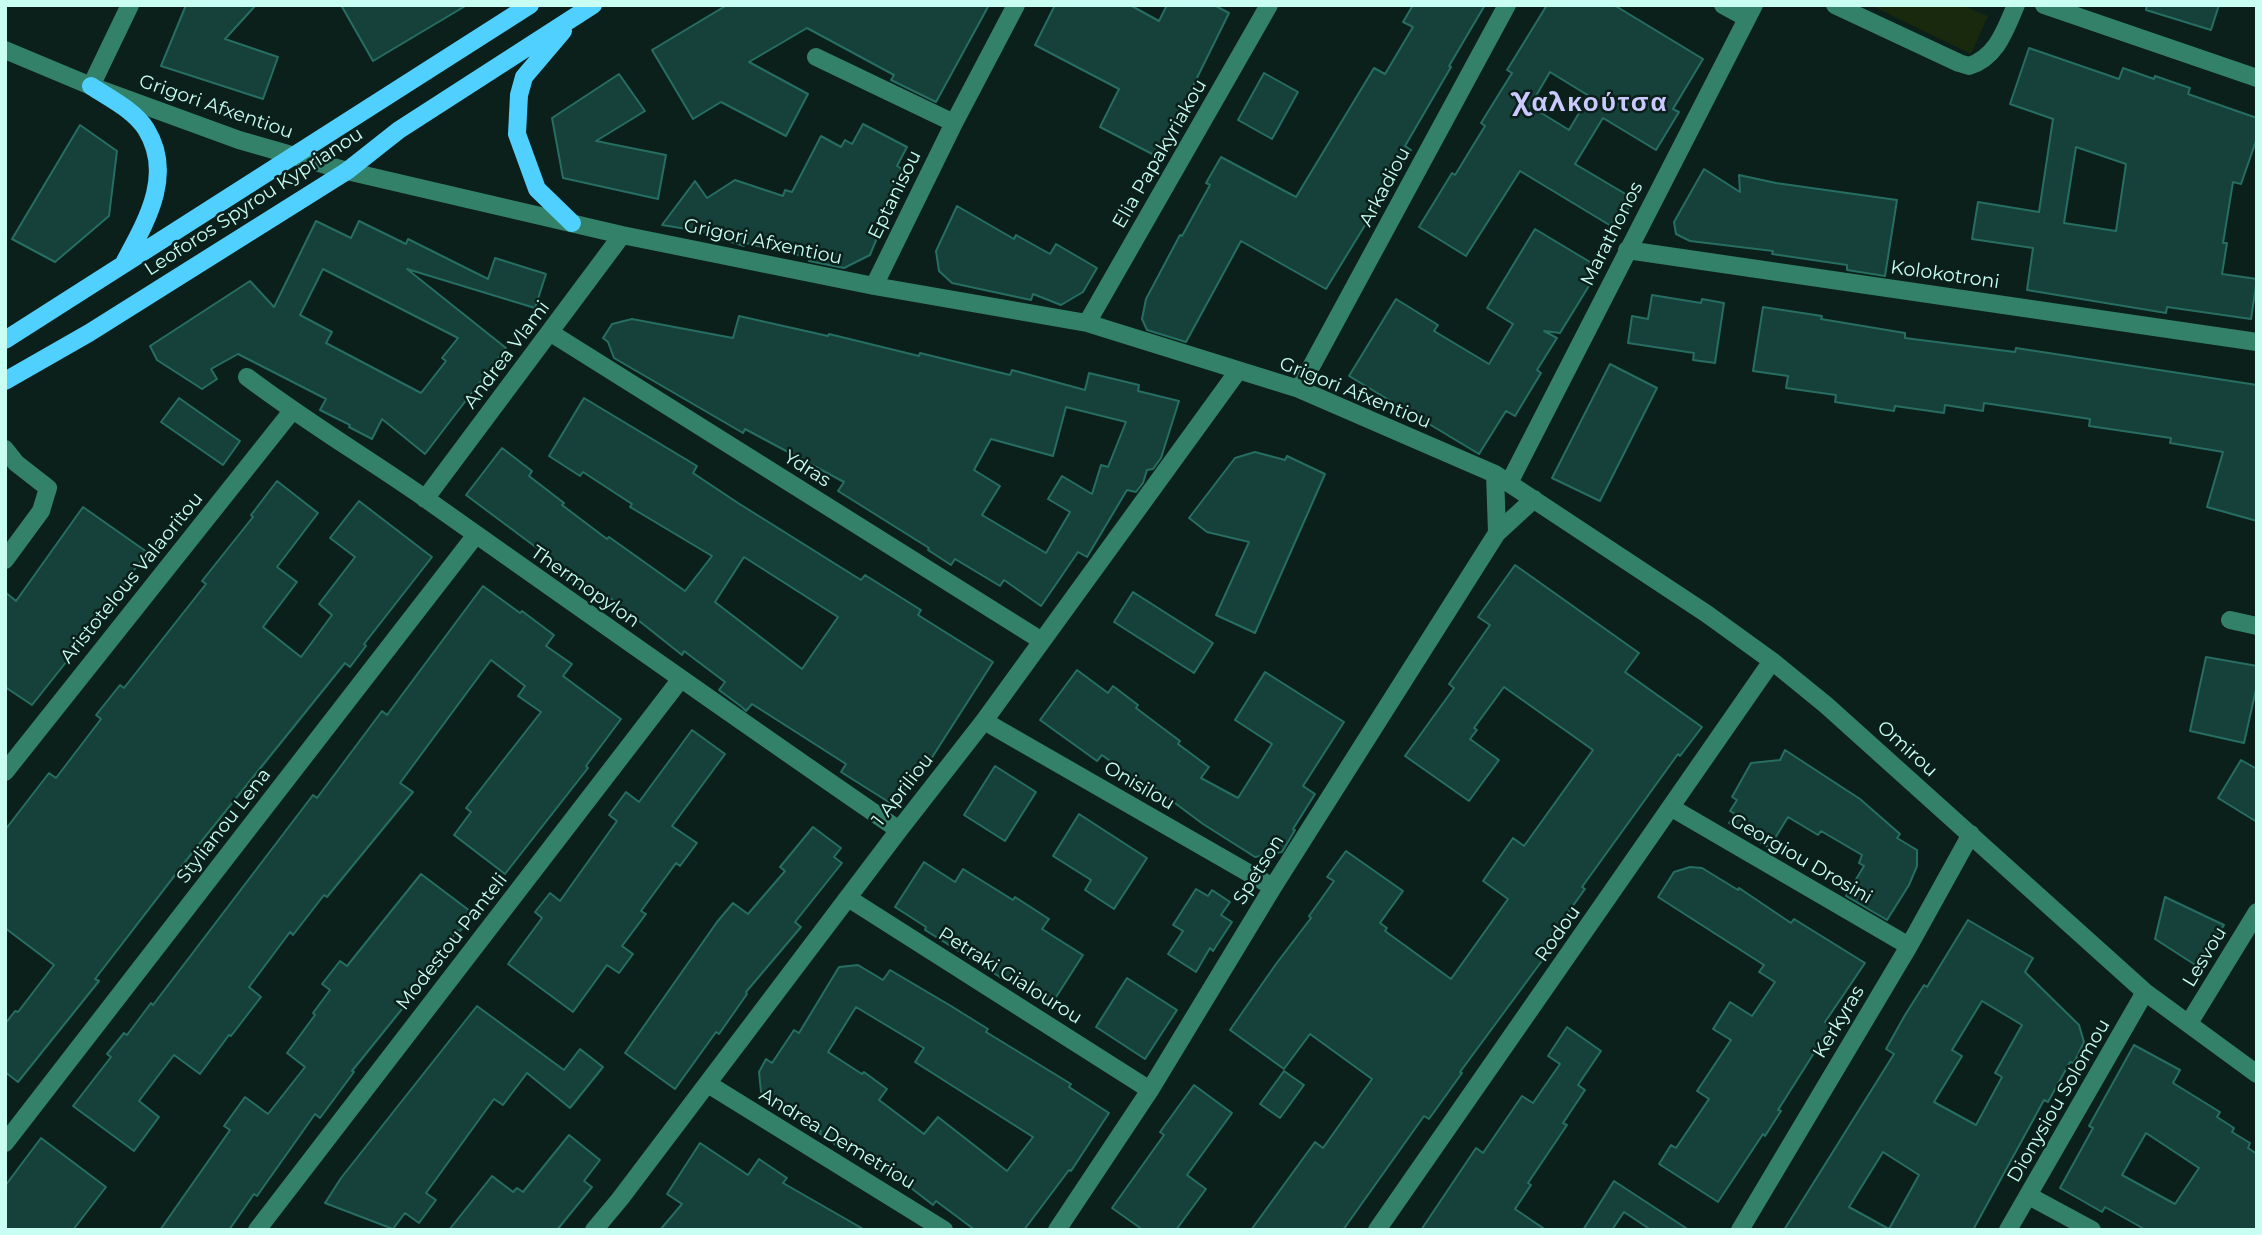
<!DOCTYPE html>
<meta charset="utf-8">
<style>
body{margin:0}
#map{position:relative;width:2262px;height:1235px;overflow:hidden;background:#0b1f1b;font-family:Montserrat,sans-serif}
canvas{display:block}
.frame{position:absolute;inset:0;border:7px solid #c8fff2;pointer-events:none}
</style>
<div id="map">
<canvas width="2262" height="1235"></canvas>
<div class="frame"></div>
</div>
<script>
const g = document.querySelector('canvas').getContext('2d');
g.lineJoin = 'round';
function fill(path, color) { g.fillStyle = color; g.fill(path, 'evenodd'); }
function trace(path, color, width, dash) { g.strokeStyle = color; g.lineWidth = width; g.lineCap = dash ? 'butt' : 'round'; g.setLineDash(dash || []); g.stroke(path); }
function write(font, color, halo, rows, align = 'center') {
  g.font = font + ' Montserrat,sans-serif'; g.lineWidth = 5; g.setLineDash([]); g.textBaseline = 'middle'; g.strokeStyle = halo; g.fillStyle = color; for (const [text, x, y, turn = 0] of rows) {
    g.save(); g.translate(x, y); g.rotate((+turn || 0) * Math.PI / 180); g.textAlign = isNaN(turn) ? turn : align; if (halo) g.strokeText(text, 0, 0); g.fillText(text, 0, 0); g.restore();
  }
}
fill(new Path2D(`
 M1870,5H1961L1988,16L1971,54Z`), '#18290e');
const building = new Path2D(`
 M186,5H256L225,39L278,57L263,99L161,66Z
 M341,5H467L373,61Z
 M727,5H989L936,102L891,80L894,75L807,28L749,62L808,94L786,136L721,102L693,119L652,50Z
 M1055,5H1130L1159,21L1167,5H1214L1229,13L1158,157L1100,127L1119,89L1035,45Z
 M1413,5H1485L1449,66L1451,67L1405,146L1411,150L1326,289L1241,241L1186,342L1147,330L1142,319L1146,299L1180,235L1182,236L1210,185L1206,183L1221,157L1296,197L1374,68L1385,74L1413,27L1403,22Z
 M1547,5H1614L1703,59L1673,109L1679,112L1656,150L1603,118L1575,164L1634,199L1616,229L1520,171L1466,256L1419,227L1452,173L1455,175L1485,126L1481,123L1512,73L1507,70ZM1550,72L1589,96L1569,130L1530,106Z
 M2147,5H2219L2211,30L2146,10Z
 M2029,48L2119,79L2123,68L2154,79L2155,76L2190,88L2188,94L2257,118V138L2241,184L2233,182L2223,243H2227L2222,274L2257,279L2251,319L2167,307L2166,313L2027,290L2033,248L1972,239L1978,202L2039,212L2053,119L2010,104ZM2076,147L2126,164L2116,231L2064,223Z
 M1264,73L1298,92L1272,139L1238,120Z
 M619,74L645,111L596,141L666,155L658,199L563,178L552,118Z
 M863,124L907,147L897,166L909,173L877,232L879,233L870,255L844,268L809,261L810,258L745,243L744,246L716,237L718,234L662,225L695,181L707,198L735,180L783,196L785,190L792,192L821,136L841,147L845,140L852,144Z
 M80,125L117,151L109,216L55,262L12,239Z
 M1704,169L1740,192L1739,175L1776,183L1897,200L1885,276L1847,270V265L1772,254L1773,251L1690,241L1676,234L1674,222Z
 M957,206L1014,239L1016,235L1050,254L1056,244L1097,268L1083,292L1061,305L1033,294L1031,300L952,283L939,271L936,251Z
 M316,221L351,238L359,221L406,244L408,239L488,279L495,258L546,274L535,308L407,269L506,348L425,454L382,419L372,439L349,427L350,425L320,410L326,399L238,354L211,369L217,379L202,389L157,360L150,346L250,281L274,307ZM323,269L458,338L442,358L446,361L421,393L326,343L332,332L300,315Z
 M1535,229L1600,268L1560,333L1544,331L1557,338L1537,370L1541,373L1515,416L1506,411L1479,454L1349,376L1396,299L1438,325L1434,331L1489,364L1513,324L1487,308Z
 M1652,295L1701,303L1702,299L1724,303L1715,363L1693,360L1694,353L1628,343L1632,316L1648,319Z
 M1763,307L1822,316L1821,319L1905,333V338L2015,352L2016,348L2257,385V521L2207,507L2223,452L2170,443L2171,438L2089,426L2090,419L1984,403L1983,411L1945,405L1944,413L1895,406L1894,411L1835,402L1836,395L1786,388L1788,376L1753,371Z
 M739,316L828,336L829,334L919,356L920,353L1010,375L1012,370L1085,390L1089,373L1139,385L1138,391L1179,401L1161,458L1153,469L1147,470L1143,483L1136,492L1127,490L1087,557L1078,552L1041,606L1004,580L1000,586L955,559L951,565L928,550L929,548L838,491L844,482L745,429L743,433L614,358L608,342L603,338L612,324L632,319L733,338ZM1066,407L1126,422L1108,467L1101,465L1092,494L1062,476L1048,499L1070,512L1046,553L982,515L1000,486L974,470L991,439L1053,456Z
 M1610,364L1657,388L1600,501L1552,478Z
 M179,398L240,441L223,465L161,422Z
 M584,398L697,466L693,473L738,503L861,580L865,575L921,610L918,615L993,662L924,770L920,767L895,806L841,772L846,764L752,704L746,711L742,707L719,690L725,682L684,651L682,655L609,597L604,604L550,564L553,560L466,495L502,448L532,471L529,476L564,503L562,505L607,539L609,537L685,591L712,556L630,507L632,504L583,472L580,476L549,456ZM744,557L838,617L802,669L715,602Z
 M1255,452L1285,460L1287,456L1325,474L1255,633L1216,615L1249,542L1207,532L1189,518L1235,458Z
 M277,481L318,513L277,567L297,582L263,627L301,657L332,615L319,604L355,557L330,538L359,501L432,557L364,644L366,646L350,667L345,663L192,853L95,979L99,981L18,1082L5,1072V1024L15,1011L18,1012L54,965L5,928V830L49,773L56,778L101,719L96,715L120,685L124,688L206,584L202,581L253,517L251,515Z
 M83,507L147,552L115,597L117,598L32,705L5,687V592L16,601Z
 M1515,565L1639,653L1625,672L1702,727L1680,756L1678,754L1582,887L1585,889L1541,950L1547,954L1460,1072L1462,1073L1429,1119L1424,1116L1343,1230H1251L1315,1142L1323,1148L1372,1079L1310,1034L1284,1069L1230,1030L1276,964L1311,918L1309,916L1334,881L1327,877L1346,851L1403,891L1380,923L1387,928L1385,931L1451,979L1508,899L1483,881L1513,838L1524,846L1593,750L1504,687L1474,728L1477,730L1470,739L1499,760L1469,801L1405,756L1454,688L1449,684L1490,625L1478,617Z
 M483,586L520,613L522,611L554,635L546,646L572,664L563,676L621,719L586,766L588,768L505,874L454,835L471,812L466,808L541,712L518,696L525,686L491,660L400,783L413,792L327,897L324,895L293,935L290,932L249,987L261,997L231,1036L229,1035L200,1074L174,1055L139,1101L159,1117L134,1151L73,1106L111,1057L107,1054L124,1033L127,1035L151,1003L153,1005L313,795L317,798L382,711L387,715Z
 M1133,592L1213,643L1194,673L1114,622Z
 M2206,657L2257,666V685L2244,743L2190,731Z
 M1077,670L1108,693L1113,686L1138,705L1136,708L1180,741L1178,744L1209,767L1201,778L1238,798L1272,744L1235,720L1265,672L1344,722L1303,786L1315,794L1293,829L1295,830L1282,852L1255,857L1203,824L1148,783L1145,787L1102,755L1097,761L1040,720Z
 M692,730L725,754L672,826L697,843L680,866L676,863L641,911L646,914L622,946L633,954L619,973L607,965L573,1012L508,964L542,918L535,912L550,893L560,901L617,821L609,815L626,792L639,802Z
 M1785,750L1860,799L1900,834L1897,838L1917,850V866L1909,885L1887,920L1846,896L1864,866L1859,863L1862,855L1821,831L1818,835L1788,817L1769,848L1729,823L1735,814L1730,811L1737,800L1732,797L1751,763L1780,760Z
 M2241,760L2257,769V822L2218,798Z
 M995,766L1036,792L1005,841L964,815Z
 M1079,814L1147,858L1114,909L1085,890L1091,880L1053,856Z
 M813,827L841,848L834,857L842,863L795,922L801,927L746,992L747,994L719,1034L716,1032L675,1089L625,1053L717,922L733,903L748,914L785,871L780,867Z
 M924,862L955,882L963,869L1013,900L1015,897L1049,919L1042,929L1083,955L1051,1005L1010,980L1008,982L925,930L926,927L895,907Z
 M1690,867L1702,868L1738,890L1739,888L1791,923L1794,919L1865,963L1825,1022L1831,1026L1778,1110L1781,1111L1765,1136L1763,1134L1718,1202L1659,1164L1671,1145L1676,1148L1709,1099L1697,1091L1731,1040L1713,1029L1730,1002L1752,1016L1775,982L1759,972L1764,965L1658,897L1674,872Z
 M421,874L474,914L460,931L458,930L428,971L431,973L352,1071L354,1072L320,1118L315,1114L257,1196L254,1194L229,1230H160L230,1130L224,1126L245,1097L268,1114L305,1067L287,1053L315,1015L313,1013L330,990L322,984L340,961L347,966Z
 M1196,889L1208,896L1212,890L1230,902L1221,915L1232,922L1213,951L1210,948L1196,972L1168,954L1183,931L1173,925Z
 M2165,897L2224,925L2197,966L2155,939Z
 M1968,920L2033,958L2025,972L2079,1025L2084,1042L2074,1063L2070,1062L2048,1102L2044,1100L1973,1230H1784L1894,1054L1886,1049L1905,1015L1924,985L1927,987ZM1982,1001L2022,1025L1995,1073L2002,1077L1976,1125L1934,1102L1962,1056L1952,1050ZM1883,1152L1919,1175L1889,1229L1849,1207Z
 M858,965L883,980L890,970L951,1006L988,1029L986,1032L1071,1084L1069,1087L1109,1113L1071,1171L1069,1170L1024,1230H975L936,1201L933,1205L849,1140L843,1150L819,1133L821,1131L761,1092L759,1072L766,1059L772,1063L794,1030L799,1033L839,967ZM856,1007L924,1048L915,1062L1033,1137L1007,1171L938,1117L924,1134L879,1100L887,1089L864,1072L862,1074L828,1052Z
 M1127,978L1177,1010L1145,1059L1096,1027Z
 M477,1006L564,1070L580,1049L603,1067L570,1108L527,1073L503,1105L494,1099L426,1193L436,1200L419,1223L405,1213L393,1229L325,1203L341,1178Z
 M1567,1027L1601,1051L1578,1085L1585,1090L1563,1123L1567,1125L1528,1183L1531,1185L1515,1209L1546,1230H1421L1476,1148L1483,1153L1522,1096L1533,1103L1560,1064L1548,1056Z
 M2134,1045L2180,1070L2173,1083L2220,1112L2217,1117L2234,1128L2232,1132L2250,1143L2248,1148L2257,1154V1230H2146L2105,1207L2102,1212L2060,1188L2093,1128L2089,1126ZM2146,1133L2199,1168L2175,1204L2122,1175Z
 M1284,1071L1304,1085L1280,1118L1260,1104Z
 M1194,1085L1232,1113L1187,1175L1206,1189L1176,1230H1143L1112,1208L1164,1135L1160,1132Z
 M569,1135L600,1160L584,1181L592,1187L557,1230H449L492,1176L513,1192L517,1188L523,1192Z
 M41,1138L106,1187L73,1230H5V1186Z
 M700,1143L748,1175L759,1159L787,1178L783,1183L865,1230H660L682,1204L667,1194Z
 M1614,1181L1689,1230H1651L1624,1212L1612,1230H1583Z`);
fill(building, '#16413a');
trace(building, '#266e62', 2);
trace(new Path2D(`
 M1723,5L1747,18
 M1835,5L1959,63L1969,66C1997,57 2005,30 2016,5
 M2044,5L2257,78
 M5,50L91,86L239,140L347,171L622,235L874,286L1087,323L1299,389L1495,474L1707,614L1772,661L1826,705L2145,992L2257,1074
 M816,57L954,123
 M91,86L130,5
 M1627,250L2257,342
 M874,286L954,123L1016,5
 M1087,323L1269,5
 M551,333L1042,641
 M247,377C305,421 367,458 426,499C583,610 740,721 899,830
 M1299,389L1507,5
 M5,449L16,463L48,488L41,511L5,560
 M1495,474L1497,533
 M1509,483L1754,5
 M425,499L622,235
 M2230,620L2257,626
 M984,721L1273,887
 M5,772L292,411
 M1672,808L1909,946
 M848,898L1150,1090
 M2189,1023L2257,912
 M708,1084L944,1230
 M5,1143L475,536
 M2029,1196L2092,1230
 M257,1230L680,680
 M594,1230L620,1199L899,830L984,721L1238,371
 M1057,1230L1150,1090L1273,887L1497,533L1534,499
 M1377,1230L1772,661
 M1740,1230L1909,946L1971,834
 M2008,1230L2145,992`), '#338168', 18);
trace(new Path2D(`
 M563,31L524,77L519,95L517,134L537,189L572,223
 M91,86C109,98 134,110 146,129C174,174 147,220 125,261
 M5,340L530,5
 M5,381L89,333L347,171L399,130L593,5`), '#4fd0ff', 18);
write('19px', '#c8fff2', '#0b1f1b', [
 ["Grigori Afxentiou",216,107,19],
 ["Elia Papakyriakou",1160,154,-60],
 ["Arkadiou",1385,187,-62],
 ["Eptanisou",895,195,-64],
 ["Leoforos Spyrou Kyprianou",254,202,-33],
 ["Marathonos",1612,234,-63],
 ["Grigori Afxentiou",763,242,12],
 ["Kolokotroni",1945,275,8],
 ["Andrea Vlami",507,355,-53],
 ["Grigori Afxentiou",1355,393,22],
 ["Ydras",807,469,32],
 ["Aristotelous Valaoritou",132,578,-51],
 ["Thermopylon",585,587,35],
 ["Omirou",1907,749,42],
 ["Onisilou",1139,786,30],
 ["1 Apriliou",903,790,-52],
 ["Stylianou Lena",224,826,-52],
 ["Georgiou Drosini",1801,859,30],
 ["Spetson",1259,870,-58],
 ["Rodou",1558,934,-55],
 ["Modestou Panteli",452,942,-52],
 ["Lesvou",2205,957,-59],
 ["Petraki Gialourou",1010,976,32],
 ["Kerkyras",1839,1022,-59],
 ["Dionysiou Solomou",2059,1101,-60],
 ["Andrea Demetriou",837,1139,31]
]);
g.letterSpacing = '2px';
write('bold 26px', '#cbcaff', '#0b1f1b', [
 ["Χαλκούτσα",1591,103]
]);
g.letterSpacing = '0px';
</script>
